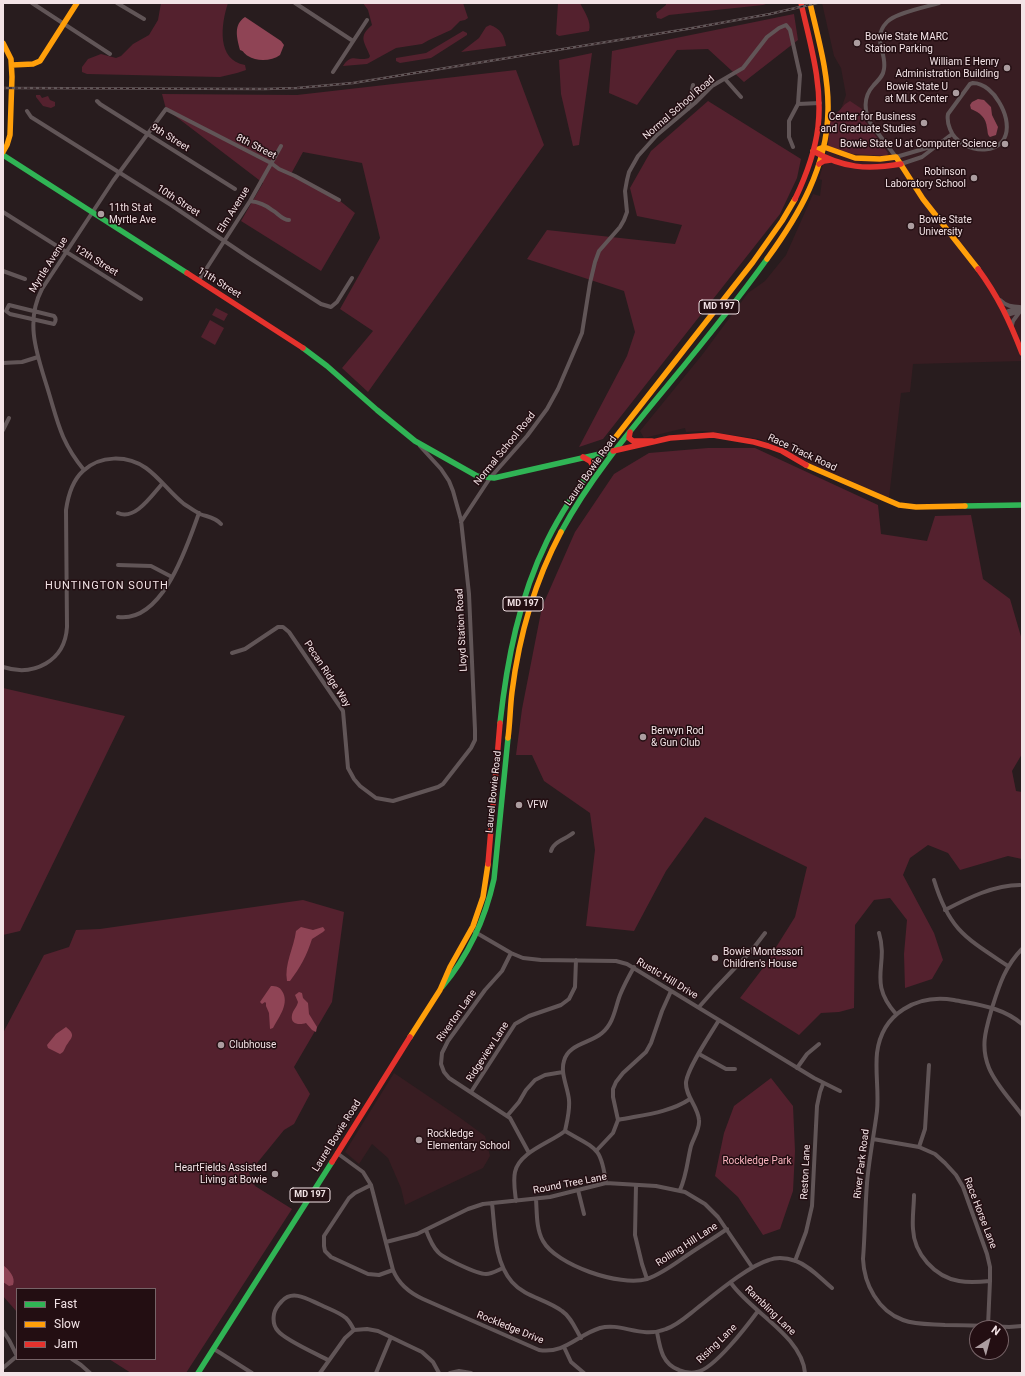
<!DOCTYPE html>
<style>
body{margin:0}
#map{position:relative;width:1025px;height:1376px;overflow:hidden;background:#281c1e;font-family:Roboto,sans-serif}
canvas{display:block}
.frame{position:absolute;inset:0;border:4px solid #f3e3e6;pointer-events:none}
.legend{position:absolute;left:16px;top:1288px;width:140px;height:72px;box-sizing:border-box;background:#230e12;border:1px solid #766367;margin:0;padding:5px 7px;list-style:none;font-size:12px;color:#f3e3e6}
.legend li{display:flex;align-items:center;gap:8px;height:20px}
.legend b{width:20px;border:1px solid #766367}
.north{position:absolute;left:969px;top:1320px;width:40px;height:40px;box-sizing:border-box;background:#230e12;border:1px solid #766367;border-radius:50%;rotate:36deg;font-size:11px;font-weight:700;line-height:16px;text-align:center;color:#f3e3e6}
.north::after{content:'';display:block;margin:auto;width:14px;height:18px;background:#ac9da0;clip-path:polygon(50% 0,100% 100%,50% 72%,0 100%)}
</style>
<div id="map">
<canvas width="1025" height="1376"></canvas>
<div class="frame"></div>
<ul class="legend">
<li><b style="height:5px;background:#30b455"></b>Fast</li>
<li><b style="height:5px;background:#ff9f0a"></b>Slow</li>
<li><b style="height:5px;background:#e5322d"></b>Jam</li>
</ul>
<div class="north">N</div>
</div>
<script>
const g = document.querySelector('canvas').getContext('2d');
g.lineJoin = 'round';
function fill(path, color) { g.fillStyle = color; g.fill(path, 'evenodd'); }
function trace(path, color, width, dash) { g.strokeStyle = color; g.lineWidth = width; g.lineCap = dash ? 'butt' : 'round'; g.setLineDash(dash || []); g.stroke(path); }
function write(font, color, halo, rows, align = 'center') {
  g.font = font + ' Roboto,sans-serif'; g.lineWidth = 3; g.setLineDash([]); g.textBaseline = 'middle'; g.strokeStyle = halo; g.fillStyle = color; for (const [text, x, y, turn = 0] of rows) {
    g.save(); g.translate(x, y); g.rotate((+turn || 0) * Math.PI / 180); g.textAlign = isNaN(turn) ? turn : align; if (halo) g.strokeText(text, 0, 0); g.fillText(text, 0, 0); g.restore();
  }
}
fill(new Path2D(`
 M822,3H1022V361L913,364L910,392L901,393L889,498L811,466L777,446L759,439L705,431L686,432L685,428L644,438L640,431L702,355L748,293L765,281L786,255L813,194L820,196L822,180L819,179L830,140L846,95L841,68L834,56Z
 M394,1073L459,1117L485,1136L490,1156L483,1168L405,1205L401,1188L388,1158L372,1144L359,1164L345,1152Z`), '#381d22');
fill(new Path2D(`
 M161,3H228C221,24 216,60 245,65L246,70L237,73L220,77L87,74L82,72V67L88,59L101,54L116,58L121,56L133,44L149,35L158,20Z
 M363,3H463L468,18L465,20L460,21L451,30L429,40L422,44L396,48L367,64L343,66C352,52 357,62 369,58L370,56C364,41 358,37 372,25L368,10Z
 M558,3H580C584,11 592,22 589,31L559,36L556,34Z
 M666,3H769L763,5L669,15L661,19L657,18L656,13L666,5Z
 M794,14L798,40L744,82L708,49L677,50L637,105L609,93L612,51Z
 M490,25C501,29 504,35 506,46L461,52L479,38L486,27Z
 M463,31L467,33V35L431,58L400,63L396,61V58L426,53Z
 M592,53L579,145L573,146L561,94L559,60Z
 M516,70L544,145L368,392L342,368L373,331L340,309L380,238L362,163L303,152L291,174L339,200L355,213L321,271L241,221L263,183L166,109L162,94L297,95Z
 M36,95H40L42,98L48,96L50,100L55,102V106L51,108L43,106L36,97Z
 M708,101L801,159L797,178L780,214L603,439L579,447L627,356L635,332L624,291L527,259L547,230L675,244L682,225L637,216L630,188L651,151Z
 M850,101L862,109L865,121L888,153L887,156L853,154L828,146L830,116C843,111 840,106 850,101Z
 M216,308L228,314L224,321L212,315Z
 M210,320L224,328L215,345L201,337Z
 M708,448H755L878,505L881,534L927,541L935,516L971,515L983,579L1010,599L1022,640V754L1012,771L1016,791L1022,792V859L1008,856L960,870L948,853L928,845L910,858L903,875L934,933L943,960L932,979L905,988L904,954L907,920L890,898L874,900L855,925L854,1008L839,1012L821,1013L799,1035L740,998L763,968L795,917L807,867L705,817L666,871L634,931L586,926L595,850L590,813L544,781L532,755H516L522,709L542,607L575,532L614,474L649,453Z
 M3,688L125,716L20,931L3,935Z
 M303,900L344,912L332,1002L294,1067L310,1094L294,1124L284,1130L249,1173L255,1186L292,1209L186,1373H131L109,1359H155V1289H17V1312L3,1296V1033L44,955L69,947L76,930L100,929Z
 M771,1078L793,1106L795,1151L793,1191L780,1229L763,1235L738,1197L715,1176L724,1133L734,1106Z`), '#54212e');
fill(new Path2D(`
 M245,17L281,41L284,45L280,55C272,61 257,62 248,56C244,54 244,51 240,50C237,38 233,25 245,17Z
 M978,99L984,100L991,107L992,115L998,127L996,135L990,137C987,134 988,132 987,128C986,117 980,113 971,109L970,105L972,102Z
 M301,927L313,930L323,927L325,930L323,932L312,939C307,955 300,968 290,981H287C284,964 294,948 296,931Z
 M271,986C276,986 280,987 282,991C290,1003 279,1017 273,1028L270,1029L269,1013L266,1006V1003L265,1002L262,1004L260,1002Z
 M299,992L302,993L303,998L308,1003L309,1014L317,1027L316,1032L312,1030L306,1023C300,1025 290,1025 292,1015C293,1010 297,1007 298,1002L295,995Z
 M66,1027C76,1035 72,1037 66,1046C64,1050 64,1052 60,1054L48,1048L47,1045L56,1034Z
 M3,1265C9,1270 16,1277 13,1285L9,1286L3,1282Z`), '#8f4455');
trace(new Path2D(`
 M32,3L110,54
 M117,3L144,19
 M295,3L353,41
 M333,72L367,20
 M725,79L741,97
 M973,83C984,83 994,93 999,102C1002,107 1005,114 1006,119C1014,160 960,156 950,129C948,124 947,119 948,114L970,84Z
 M97,101L100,104L235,189
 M798,104L820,103
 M688,109L693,85
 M27,111L31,117L171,205L248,257L321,304L331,307L337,302L352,278
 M937,145L896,157L871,124C864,112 863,97 873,86C878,80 883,77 884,69C887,51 871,39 887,22C895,13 926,7 939,3
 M901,164L922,157L952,134
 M250,201C258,202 266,205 272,210C278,213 282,220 289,220
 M3,212L141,299
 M3,271L25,279
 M199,280L250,201L281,146
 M1000,300C1006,306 1012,307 1020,307
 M9,305L54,316C56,318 56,321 54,324L10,314L6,311Z
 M1006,312L1018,308
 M1007,315L1020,311
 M1012,325L1013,321L1021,310
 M3,363L22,362L38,357
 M3,430L9,418
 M84,470C61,442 58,423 48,390C38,357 24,323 42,289L113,181L166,109L271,163L279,169L295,176L339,200
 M118,513C135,521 152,495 162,484
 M461,522L490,478L527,436L547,409L558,389L582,333L590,283L595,262L599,251L620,227L624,220L627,212L625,191L627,180L629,172L638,156L657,135L695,103L712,86L743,68L767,37L779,28L786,25L790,30L800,75L798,104L789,121V137L793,147
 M118,565L151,566L172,577
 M118,617C163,623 187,546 199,513
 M232,653L245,649L278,627H283L289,632L343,711L348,768L354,779L360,786L376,798L393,801L438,787L443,784L471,748L475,740V730L469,594L461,520L453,491L449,481L441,469L420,446
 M3,667C34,677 65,661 67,627L66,510C68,496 72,481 83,471C100,455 127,455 146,468C160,478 170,493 184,504C189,507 194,511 200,514C208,517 215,517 221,524
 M551,851C553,842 566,839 573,833
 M934,880C949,930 966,938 1008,966
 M945,910C968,898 994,885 1020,885
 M475,932L511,953L523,958L541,960L616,961L627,964L814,1078L840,1091
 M879,933C889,966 867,981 896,1014
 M1022,949C1005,966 999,986 992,1008C986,1029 980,1046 989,1068C996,1085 1011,1100 1022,1115
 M511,953L502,971L485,990L448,1041L442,1053L441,1064L444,1072L449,1078L510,1118L529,1153
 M699,1007L714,990L752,950L765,933
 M1022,1024C1002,1007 979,1005 954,1000C917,994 882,1013 877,1053C875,1072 879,1092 877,1111C874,1135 869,1159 867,1183C865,1209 865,1234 863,1259C864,1284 878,1311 903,1320C916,1325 931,1324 945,1325C967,1325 988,1326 1009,1327L1022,1326
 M699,1054L726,1069H735
 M797,1068L807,1054L819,1044
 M471,1092L515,1024L529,1016L561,1005L569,999L575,987L576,960
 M507,1116L519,1102L526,1090L535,1080L545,1075L563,1072
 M618,1120C642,1115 669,1113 690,1099
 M565,1131C596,1149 601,1146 606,1183
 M873,1139L919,1147L935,1154L945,1163L956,1175L963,1187L987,1254L990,1267V1281L988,1326
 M919,1147L925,1129L929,1065
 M597,1150L613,1133L618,1120L613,1097V1089L616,1082L623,1073L646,1052L651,1043L662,1011L671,991
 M337,1153L363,1172L371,1185L393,1270C399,1285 410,1293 423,1299L539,1350C565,1354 577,1335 600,1328C621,1322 641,1339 666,1329C678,1325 687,1316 696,1309C714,1295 748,1266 769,1260C777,1257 787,1258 796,1261C810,1266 821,1279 832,1288
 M371,1185L355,1193L349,1198L324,1236V1246L325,1251L331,1257L368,1274L379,1275L393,1270
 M636,1185L635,1235L642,1264L647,1279
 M578,1190L584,1214
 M680,1190C687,1174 687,1162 691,1146C694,1137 700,1129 699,1120C698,1106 685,1096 686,1082C688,1067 710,1035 719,1020
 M914,1195C914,1206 912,1218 913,1229C914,1254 935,1277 959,1281C970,1283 980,1282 990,1281
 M536,1199C537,1212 536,1229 543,1241C556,1265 620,1287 647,1279C662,1274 676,1263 689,1254C701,1246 714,1238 727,1229
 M516,1201C515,1192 513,1181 515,1172C519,1152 550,1143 565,1131C567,1121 570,1111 569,1100C568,1088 560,1073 564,1061C568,1044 591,1043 602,1033C614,1023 615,1008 620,995C624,985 629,976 634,967
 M492,1203C495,1229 494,1261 512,1282C525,1297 546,1299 562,1311C571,1317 575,1328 581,1338
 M426,1230C429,1238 432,1246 438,1252C443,1258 477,1274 486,1274C492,1274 498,1270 503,1268
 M386,1242L417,1234L468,1209L483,1204L550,1197L606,1183L656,1186L685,1192L705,1204L718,1217L752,1267
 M795,1261L806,1232L812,1206L817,1106L820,1092L823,1084
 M731,1283C751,1312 802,1336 805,1373
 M3,1331L9,1340L17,1356
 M657,1332C660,1348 662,1364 679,1370C684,1372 691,1374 697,1372C714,1369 747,1326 758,1311
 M564,1347L571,1362L584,1373
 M214,1349L252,1373
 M72,1359L81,1365L90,1373
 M328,1360C317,1354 285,1340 278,1331C274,1327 273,1320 274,1314C275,1309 278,1305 282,1301C293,1289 309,1300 321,1305C329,1309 339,1312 346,1318C349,1321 352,1326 354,1330
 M3,1368L17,1356
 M320,1373L345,1338L354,1330L367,1329L378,1331L422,1352L433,1362L439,1373
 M376,1373L391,1337
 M450,1373L459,1371L471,1373`), '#615557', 4);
trace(new Path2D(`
 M3,155L187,273
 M303,348L327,366L377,410L415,441L477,476L494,478L613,451
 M965,506L1022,505
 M561,532C590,478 630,431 668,385C702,344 736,302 767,259
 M500,723C507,660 519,598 547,541C562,510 583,480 604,452
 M442,987C469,955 485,920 494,879L508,738
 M198,1373L332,1162`), '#30b455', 5.5);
trace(new Path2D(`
 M3,43L11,59L12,77L10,135L7,145L3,152
 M12,65L33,64L40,61L77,3
 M813,151L824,147L855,158L880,159L896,157L923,199L978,269
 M767,259C799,215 827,167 828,111C829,75 818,38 810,3
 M604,452L753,262L782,221L795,199
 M806,465L899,505L916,507L965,506
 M508,738C510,723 510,708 512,692C519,636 535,581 561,532
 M410,1037L440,990L450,967L473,926L483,897L488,864`), '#ff9f0a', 5.5);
trace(new Path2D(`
 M813,151C843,168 867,170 901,164
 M819,164L824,161L831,160
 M795,199C806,176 815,152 818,127C823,85 810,43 801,3
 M978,269C998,296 1010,322 1022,353
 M187,273L303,348
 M630,432L629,438L633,441H652
 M613,451L670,438L713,435L754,442L768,446L782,451L806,465
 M583,457L590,461L594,468
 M488,864L500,723
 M332,1162L410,1037`), '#e5322d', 5.5);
const rail = new Path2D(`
 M3,88L265,89L297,88L353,83L687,29L770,14L817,3`);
trace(rail, '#625759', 2.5);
trace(rail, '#230e12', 1, [3]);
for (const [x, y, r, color] of [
 [857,43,4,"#ac9da0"],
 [1007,68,4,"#ac9da0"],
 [956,93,4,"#ac9da0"],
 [924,123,4,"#ac9da0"],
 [1005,144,4,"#ac9da0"],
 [974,178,4,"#ac9da0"],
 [101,214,4,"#ac9da0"],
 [911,226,4,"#ac9da0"],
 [643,737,4,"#ac9da0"],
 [519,805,4,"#ac9da0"],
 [715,958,4,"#ac9da0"],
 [221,1045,4,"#ac9da0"],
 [419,1140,4,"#ac9da0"],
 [275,1174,4,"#ac9da0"]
]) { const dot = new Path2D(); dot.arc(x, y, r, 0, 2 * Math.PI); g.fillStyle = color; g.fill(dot); trace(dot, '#230e12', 1.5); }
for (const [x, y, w] of [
 [719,307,40],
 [523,604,40],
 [310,1195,40]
]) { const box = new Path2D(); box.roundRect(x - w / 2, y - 7, w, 14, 3); g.fillStyle = '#230e12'; g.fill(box); trace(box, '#f3e3e6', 1); }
write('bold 9px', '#f3e3e6', null, [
 ["MD 197",719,307],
 ["MD 197",523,604],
 ["MD 197",310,1195]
]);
write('10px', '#f3e3e6', '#230e12', [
 ["Bowie State MARC",865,37],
 ["Station Parking",865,49],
 ["William E Henry",999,62,"right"],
 ["Administration Building",999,74,"right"],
 ["Bowie State U",948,87,"right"],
 ["at MLK Center",948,99,"right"],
 ["Center for Business",916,117,"right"],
 ["and Graduate Studies",916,129,"right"],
 ["Bowie State U at Computer Science",997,144,"right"],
 ["Robinson",966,172,"right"],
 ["Laboratory School",966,184,"right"],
 ["11th St at",109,208],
 ["Myrtle Ave",109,220],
 ["Bowie State",919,220],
 ["University",919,232],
 ["Berwyn Rod",651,731],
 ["& Gun Club",651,743],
 ["VFW",527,805],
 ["Bowie Montessori",723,952],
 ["Children's House",723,964],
 ["Clubhouse",229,1045],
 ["Rockledge",427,1134],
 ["Elementary School",427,1146],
 ["HeartFields Assisted",267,1168,"right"],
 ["Living at Bowie",267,1180,"right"]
], 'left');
write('10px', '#f3e3e6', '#230e12', [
 ["Normal School Road",679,108,-41],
 ["9th Street",170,138,32],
 ["8th Street",256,147,27],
 ["10th Street",178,201,33],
 ["Elm Avenue",234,210,-58],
 ["12th Street",96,261,32],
 ["Myrtle Avenue",49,265,-58],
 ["11th Street",219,283,32],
 ["Normal School Road",505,449,-51],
 ["Race Track Road",802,453,25],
 ["Laurel Bowie Road",591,471,-55],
 ["Lloyd Station Road",462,630,-93],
 ["Pecan Ridge Way",327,674,57],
 ["Laurel Bowie Road",494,792,-84],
 ["Rustic Hill Drive",667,979,31],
 ["Riverton Lane",457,1016,-55],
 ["Ridgeview Lane",488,1052,-57],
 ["Laurel Bowie Road",337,1136,-58],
 ["River Park Road",862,1164,-83],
 ["Reston Lane",806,1172,-87],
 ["Round Tree Lane",570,1184,-11],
 ["Race Horse Lane",980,1213,69],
 ["Rolling Hill Lane",687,1245,-33],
 ["Rambling Lane",770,1311,44],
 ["Rockledge Drive",510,1328,22],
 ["Rising Lane",717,1344,-44]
]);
write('10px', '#fab4bf', '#230e12', [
 ["Rockledge Park",757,1161]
]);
g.letterSpacing = '1px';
write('11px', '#f3e3e6', '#230e12', [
 ["HUNTINGTON SOUTH",107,586]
]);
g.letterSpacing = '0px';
</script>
